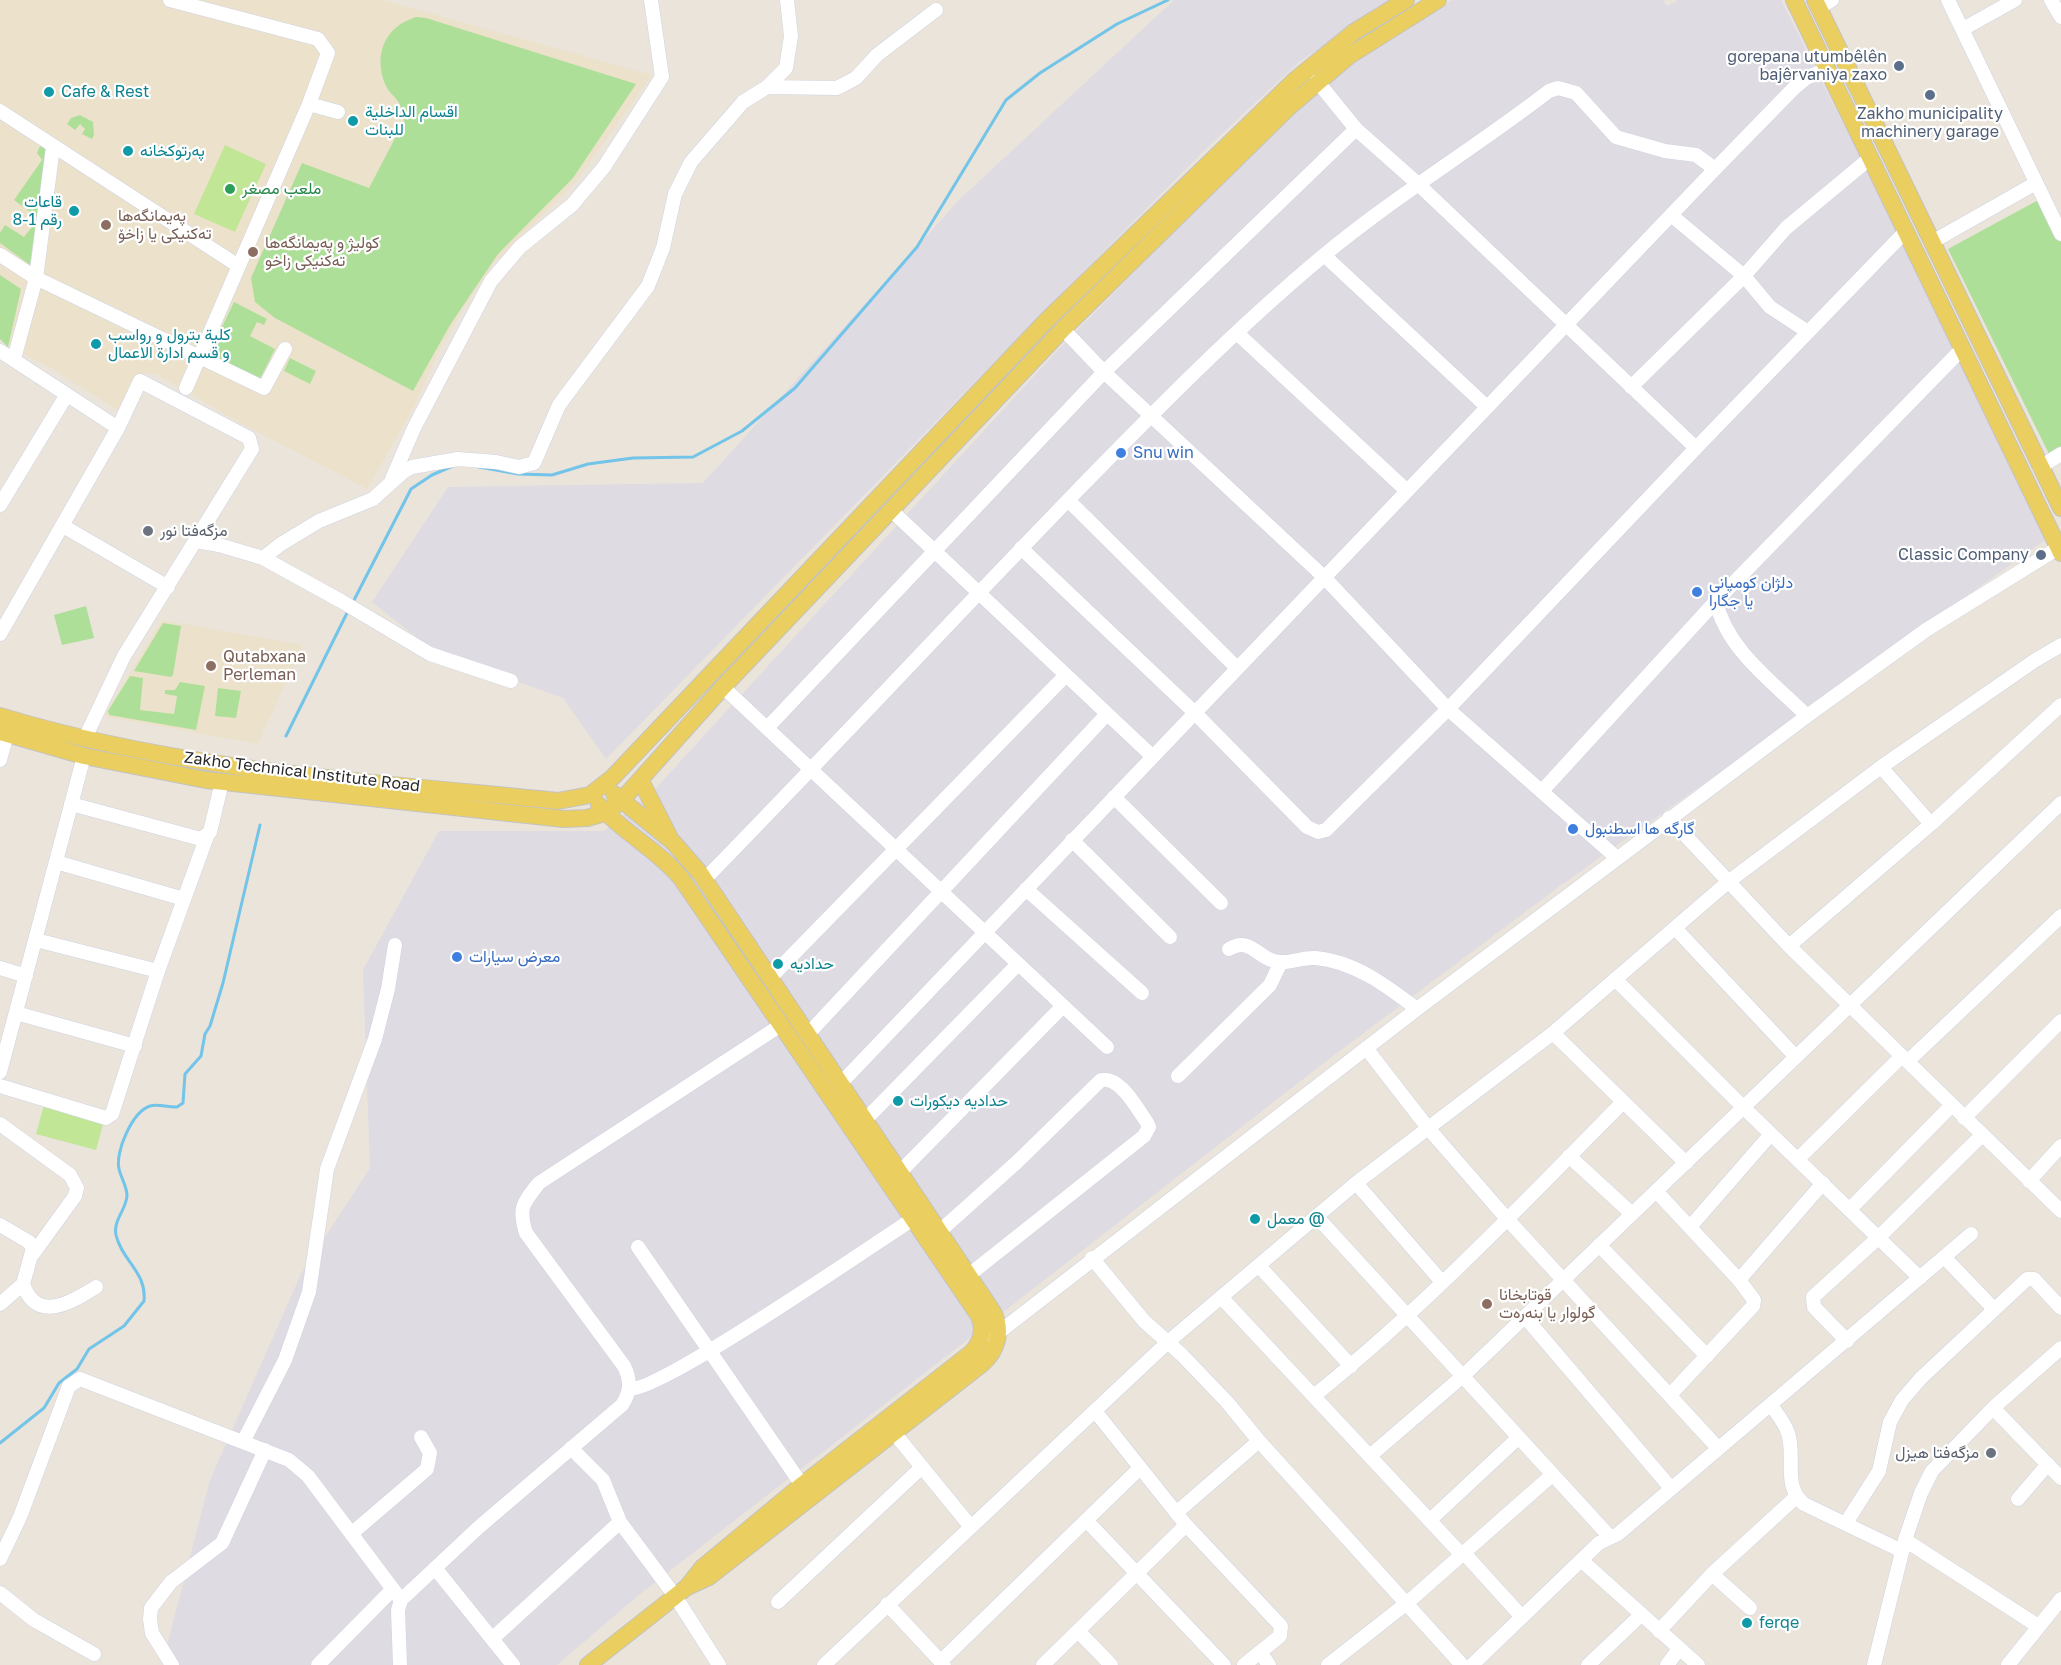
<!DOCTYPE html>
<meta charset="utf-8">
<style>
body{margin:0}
canvas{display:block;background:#eae4db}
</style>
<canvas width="2061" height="1665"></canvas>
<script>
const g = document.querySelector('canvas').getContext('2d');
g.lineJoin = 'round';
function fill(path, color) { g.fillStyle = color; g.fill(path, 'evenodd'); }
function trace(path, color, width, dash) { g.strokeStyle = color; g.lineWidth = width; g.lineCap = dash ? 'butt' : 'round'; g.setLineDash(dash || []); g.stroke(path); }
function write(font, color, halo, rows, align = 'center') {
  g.font = font + ' "Golos Text",Vazirmatn,sans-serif'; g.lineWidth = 4.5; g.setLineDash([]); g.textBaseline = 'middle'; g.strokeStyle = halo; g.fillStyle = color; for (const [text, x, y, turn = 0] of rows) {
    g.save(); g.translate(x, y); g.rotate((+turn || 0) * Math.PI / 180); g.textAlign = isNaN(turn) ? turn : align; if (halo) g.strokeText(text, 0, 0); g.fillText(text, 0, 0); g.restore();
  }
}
fill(new Path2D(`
 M1174,0H1397L1300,61L1211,144L1043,312L606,759L563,698L434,651L372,602L448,487L703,483L960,199Z
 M1453,0H1663L1667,6L1679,0H1781L1934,305L2045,540L1560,886L1329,1059L640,1594L557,1665H166L163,1661L210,1480L301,1274L370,1168L363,970L439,831H604L656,788L1056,352L1332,71Z`), '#dedbe3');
fill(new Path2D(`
 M0,0H382L652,75L577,181L493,264L462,311L438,353L415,405L367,489L242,424L156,374L147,373L141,376L120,412L51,368L8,347L0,339Z
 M162,620L303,645L258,744L107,717L105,714Z`), '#ece2cb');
fill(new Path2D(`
 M416,17L426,18L636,84L573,178L498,254L450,325L413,391L275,318L255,302L251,278L302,163L369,188L404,121C403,116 402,108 399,103C395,96 388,92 385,84C373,53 386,26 416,17Z
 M80,115L93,122L94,135L92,139L82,134L85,129L80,124L75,130L67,124L71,118Z
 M41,144L50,150L37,217L14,200L42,160L37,153Z
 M2042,198L2061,237V447L2049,454L1948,249Z
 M36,222L30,265L0,243V233L5,225L24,237Z
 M0,275L21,289L8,347L0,339Z
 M234,302L267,319L264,325L257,322L250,336L275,349L259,381L208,356Z
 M290,358L316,371L310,384L284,371Z
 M86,606L94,638L62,645L54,615Z
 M163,623L181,626L173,675L171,677L134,671Z
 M130,676L143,678L140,710L174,714L177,696L165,694V690H175L180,682L205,686L196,730L109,715L108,711Z
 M218,688L241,691L236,718L215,716Z`), '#aedf99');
fill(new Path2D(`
 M225,145L266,164L235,232L194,214Z
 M44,1105L104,1121L96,1150L36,1134Z`), '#c1e695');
trace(new Path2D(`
 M479,467L518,474L552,475L588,464L633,458L693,457L742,431L795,388L917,247L1006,100L1040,73L1117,24L1168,0
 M352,604L411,489L432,475L455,465
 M286,736L349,609
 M0,1443L44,1408L59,1383L77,1369L89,1349L124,1326L144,1301C147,1272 122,1261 116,1235C113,1220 126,1210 127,1196C127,1186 121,1178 119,1169C115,1152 132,1112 150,1106C158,1103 168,1108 177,1107L183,1103L185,1074L201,1056L205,1034L210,1026L223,983L260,825`), '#72c4e9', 3);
const minor = new Path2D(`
 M170,0L318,39L328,53L309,104L186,388
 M1948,0L2061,234
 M2051,0L2061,17
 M1818,8L1832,0
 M1963,29L2015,0
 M1317,81L1356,129L1418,184L1696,448L1904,233
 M767,87L837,88L856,78L877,55L936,10
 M309,104L338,112
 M0,111L237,265
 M1671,215L1744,276L1770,307L1808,332
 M1932,242L2036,183
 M0,255L36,278L264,388L285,349
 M1324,255L1486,406
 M1063,329L1104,372L1324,577L1448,709L1617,858
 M1237,333L1406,490
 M0,351L118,428L0,634
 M14,359L36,278L53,147
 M1631,387L1744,276L1786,228L1869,159
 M2040,467L2061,454
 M392,479L414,428L491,281L520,247L572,205L604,167L662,77L651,0
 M1068,500L1237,668
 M0,505L66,396
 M891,510L1152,756
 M63,526L168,587
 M196,541L219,545L263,558L341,601L430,654L511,681
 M1021,548L1194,712L1307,827L1318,832L1326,830L1448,709L1696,448
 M263,558L281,544L319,521L373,499L403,472L412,467L458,459L496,462L519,467L534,463L559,405L648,286L663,248L675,194L691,162L743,102L767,87L786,68L791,36L787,0
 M1716,601C1726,649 1773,682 1807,716
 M723,687L1107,1047
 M768,727L1104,372L1356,129
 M85,738L124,656L252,449L249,438L140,381L118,428
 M0,760L7,734
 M1881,767L1931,824
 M1542,791L1716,601L1961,350
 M1114,797L1221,903
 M71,804L201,839L210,832L222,782
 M1669,818L1789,946L2061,1211
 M1072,840L1170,937
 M56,862L184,899
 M704,880C828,753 948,624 1071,497C1152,414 1234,330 1323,256C1395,196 1475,148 1549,91L1558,88L1576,93L1616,137L1665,151L1696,155L1715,169
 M1026,889L1142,993
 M1675,928L1795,1056
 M36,940L158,971
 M1789,946L1931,824L2061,705
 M1229,949C1250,937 1256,956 1274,961C1287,965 1302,957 1315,958C1354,961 1387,986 1417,1009
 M0,968L26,976
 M770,978L1066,675
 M1615,979L1743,1107L1920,1278
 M16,1013L135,1046
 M1553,1033L1686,1163
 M808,1034L1107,714
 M1366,1048L1428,1128L1508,1220L1717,1447
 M1908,1061L2061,916
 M0,1072L84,756
 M1178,1076L1270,985L1281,962
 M841,1083L1715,169L1794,88L1806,78L1827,69
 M0,1086L106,1118L112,1114L158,971L207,836
 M1964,1118L2061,1021
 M865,1120L1018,964
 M0,1124L70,1175L77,1188L75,1196L33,1254
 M1569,1156L1631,1213
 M1798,1159L1902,1056
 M900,1172L1063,1006
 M2029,1181L2061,1146
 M1356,1183L1442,1282
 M1656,1191L1739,1280L1754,1300L1753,1306L1670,1395
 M1850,1209L1951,1106
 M1317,1217L1610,1537
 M0,1225L29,1242L33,1248L23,1284C37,1324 72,1302 96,1287
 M1690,1227L1771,1134
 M940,1231L1017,1162L1101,1080C1120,1076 1136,1107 1146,1121L1149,1127L1144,1136L969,1275
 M1599,1245L1707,1356
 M638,1247L802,1485
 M1944,1257L1994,1309
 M1092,1258L1144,1321L1182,1355L1227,1402L1259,1441L1462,1665
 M1259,1266L1351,1366
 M1739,1280L1823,1183
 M1221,1297L1461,1554
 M0,1304L23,1284
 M1525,1317L1670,1487
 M990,1335L998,1333L1417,1009L1807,716L1926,630L2058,548
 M1847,1341L1814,1307L1813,1297L1879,1237L1982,1135
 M629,1389C659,1393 874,1244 913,1219
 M1315,1395C1425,1306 1523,1204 1622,1103
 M1771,1405C1777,1414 1785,1423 1788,1433C1796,1457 1782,1486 1804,1504L1902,1551
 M1993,1408L2061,1478
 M1095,1411L1186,1525L1281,1626L1280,1636L1244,1665
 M895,1434L971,1527
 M243,1442L285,1360L309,1292L327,1169L375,1039L388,989L395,945
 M571,1448L603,1480L620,1522L675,1596L719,1665
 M1371,1455L1464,1375L2061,803
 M2018,1499L2048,1464
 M1176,1513L1259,1441
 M1086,1520L1224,1665
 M1430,1520L1518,1438
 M1846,1523L1879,1471L1890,1422L1902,1400L1921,1378L2027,1279H2034L2061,1308
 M351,1534L427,1469L430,1453L421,1437
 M1905,1540L2038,1626
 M1464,1553L1522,1617
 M0,1559L20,1517L69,1386L80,1379L289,1460L308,1476L401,1600
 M1581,1560L1698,1665
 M435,1568L513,1665
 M1712,1574L1750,1608
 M0,1593L34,1620L94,1654
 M778,1602L922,1467
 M887,1604L944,1665
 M1078,1631L1111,1665
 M1659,1631L1712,1574L1796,1497
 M493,1638L620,1522
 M1260,1652L1269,1665
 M941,1661L1140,1468
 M172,1665L152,1633L150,1619L151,1608L171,1582L222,1543L265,1450
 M318,1665L392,1590
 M400,1665L398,1610L401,1600L479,1527L622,1405C631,1392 631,1380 624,1366L526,1233C518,1208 523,1203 539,1183L781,1025
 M824,1665L1168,1342L1356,1183L1553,1033L1728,882L1881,767L2034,661L2061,645
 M1043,1665L1186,1525
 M1328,1665L1407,1603L1552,1475
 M1472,1665L1599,1543L1618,1534L1971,1234
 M1588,1665L1641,1615
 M1667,1665L1679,1649
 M1874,1665L1905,1540L1921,1493L1932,1471L1993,1408L2061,1348
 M2008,1665L2061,1599`);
const major = new Path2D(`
 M1794,0L2061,553
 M1815,0L2061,508
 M0,716C181,771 371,782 558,801L590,795L613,777L1047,320L1295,80L1354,32L1406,0
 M0,732L84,756L206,780L564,819L587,818L605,813L621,801L723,687L1063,329L1288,108L1349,56L1438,0
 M641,781L669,836
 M614,794L673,842L700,873L993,1312C1003,1331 997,1351 982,1364L709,1577L687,1587
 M588,1665L687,1587L702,1568L802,1485L971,1353C982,1342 985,1330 979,1316L681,878C657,849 623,833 599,805`);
trace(minor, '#d0d3e1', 15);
trace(major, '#c3c3c3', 18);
trace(minor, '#fff', 14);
trace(major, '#eacf60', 16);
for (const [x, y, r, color] of [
 [1899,66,6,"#5c6f8a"],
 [49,92,6,"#0f9aa8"],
 [1930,95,6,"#5c6f8a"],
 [353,121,6,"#0f9aa8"],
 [128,151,6,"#0f9aa8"],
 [230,189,6,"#2e9e5b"],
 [74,211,6,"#0f9aa8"],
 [106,225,6,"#8d6e63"],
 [253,252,6,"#8d6e63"],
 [96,344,6,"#0f9aa8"],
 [1121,453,6,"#3f7fe0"],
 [148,531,6,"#6b7280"],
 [2041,555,6,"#5c6f8a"],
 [1697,592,6,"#3f7fe0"],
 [211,666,6,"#8d6e63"],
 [1573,829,6,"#3f7fe0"],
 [457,957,6,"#3f7fe0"],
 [778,964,6,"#0f9aa8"],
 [898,1101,6,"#0f9aa8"],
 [1255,1219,6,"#0f9aa8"],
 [1487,1304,6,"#8d6e63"],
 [1991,1453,6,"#6b7280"],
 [1747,1623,6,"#0f9aa8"]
]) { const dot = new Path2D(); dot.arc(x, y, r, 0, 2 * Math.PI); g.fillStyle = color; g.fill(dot); trace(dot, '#fff', 2); }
write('16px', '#4e5e75', '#fff', [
 ["gorepana utumbêlên",1887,57],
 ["bajêrvaniya zaxo",1887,75],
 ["Zakho municipality",1930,114,"center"],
 ["machinery garage",1930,132,"center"],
 ["Classic Company",2029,555]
], 'right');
write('16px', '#0d838f', '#fff', [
 ["Cafe & Rest",61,92],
 ["اقسام الداخلیة",365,112],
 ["للبنات",365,130],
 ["په‌رتوكخانه‌",140,151],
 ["قاعات",62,202,"right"],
 ["رقم 1-8",62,220,"right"],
 ["كلية بترول و رواسب",108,335],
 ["و قسم ادارة الاعمال",108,353],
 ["حداديه",790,964],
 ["حداديه ديكورات",910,1101],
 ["معمل @",1267,1219],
 ["ferqe",1759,1623]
], 'left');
write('16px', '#27864d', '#fff', [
 ["ملعب مصغر",242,189]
], 'left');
write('16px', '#785e54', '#fff', [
 ["پەیمانگەها",118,216],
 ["تەکنیکی یا زاخۆ",118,234],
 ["كوليژ و په‌يمانگه‌ها",265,243],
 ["ته‌كنيكى زاخو",265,261],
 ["Qutabxana",223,657],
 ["Perleman",223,675],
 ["قوتابخانا",1499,1295],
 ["گولوار یا بنەرەت",1499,1313]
], 'left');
write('16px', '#366cbe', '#fff', [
 ["Snu win",1133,453],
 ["دلژان کومپانی",1709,583],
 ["یا جگارا",1709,601],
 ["گارگه ها اسطنبول",1585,829],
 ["معرض سيارات",469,957]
], 'left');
write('16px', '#5b616d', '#fff', [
 ["مزگەفتا نور",160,531],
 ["مزگەفتا هیزل",1979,1453,"right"]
], 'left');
write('16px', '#292929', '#fff', [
 ["Zakho Technical Institute Road",302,772,7]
]);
</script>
